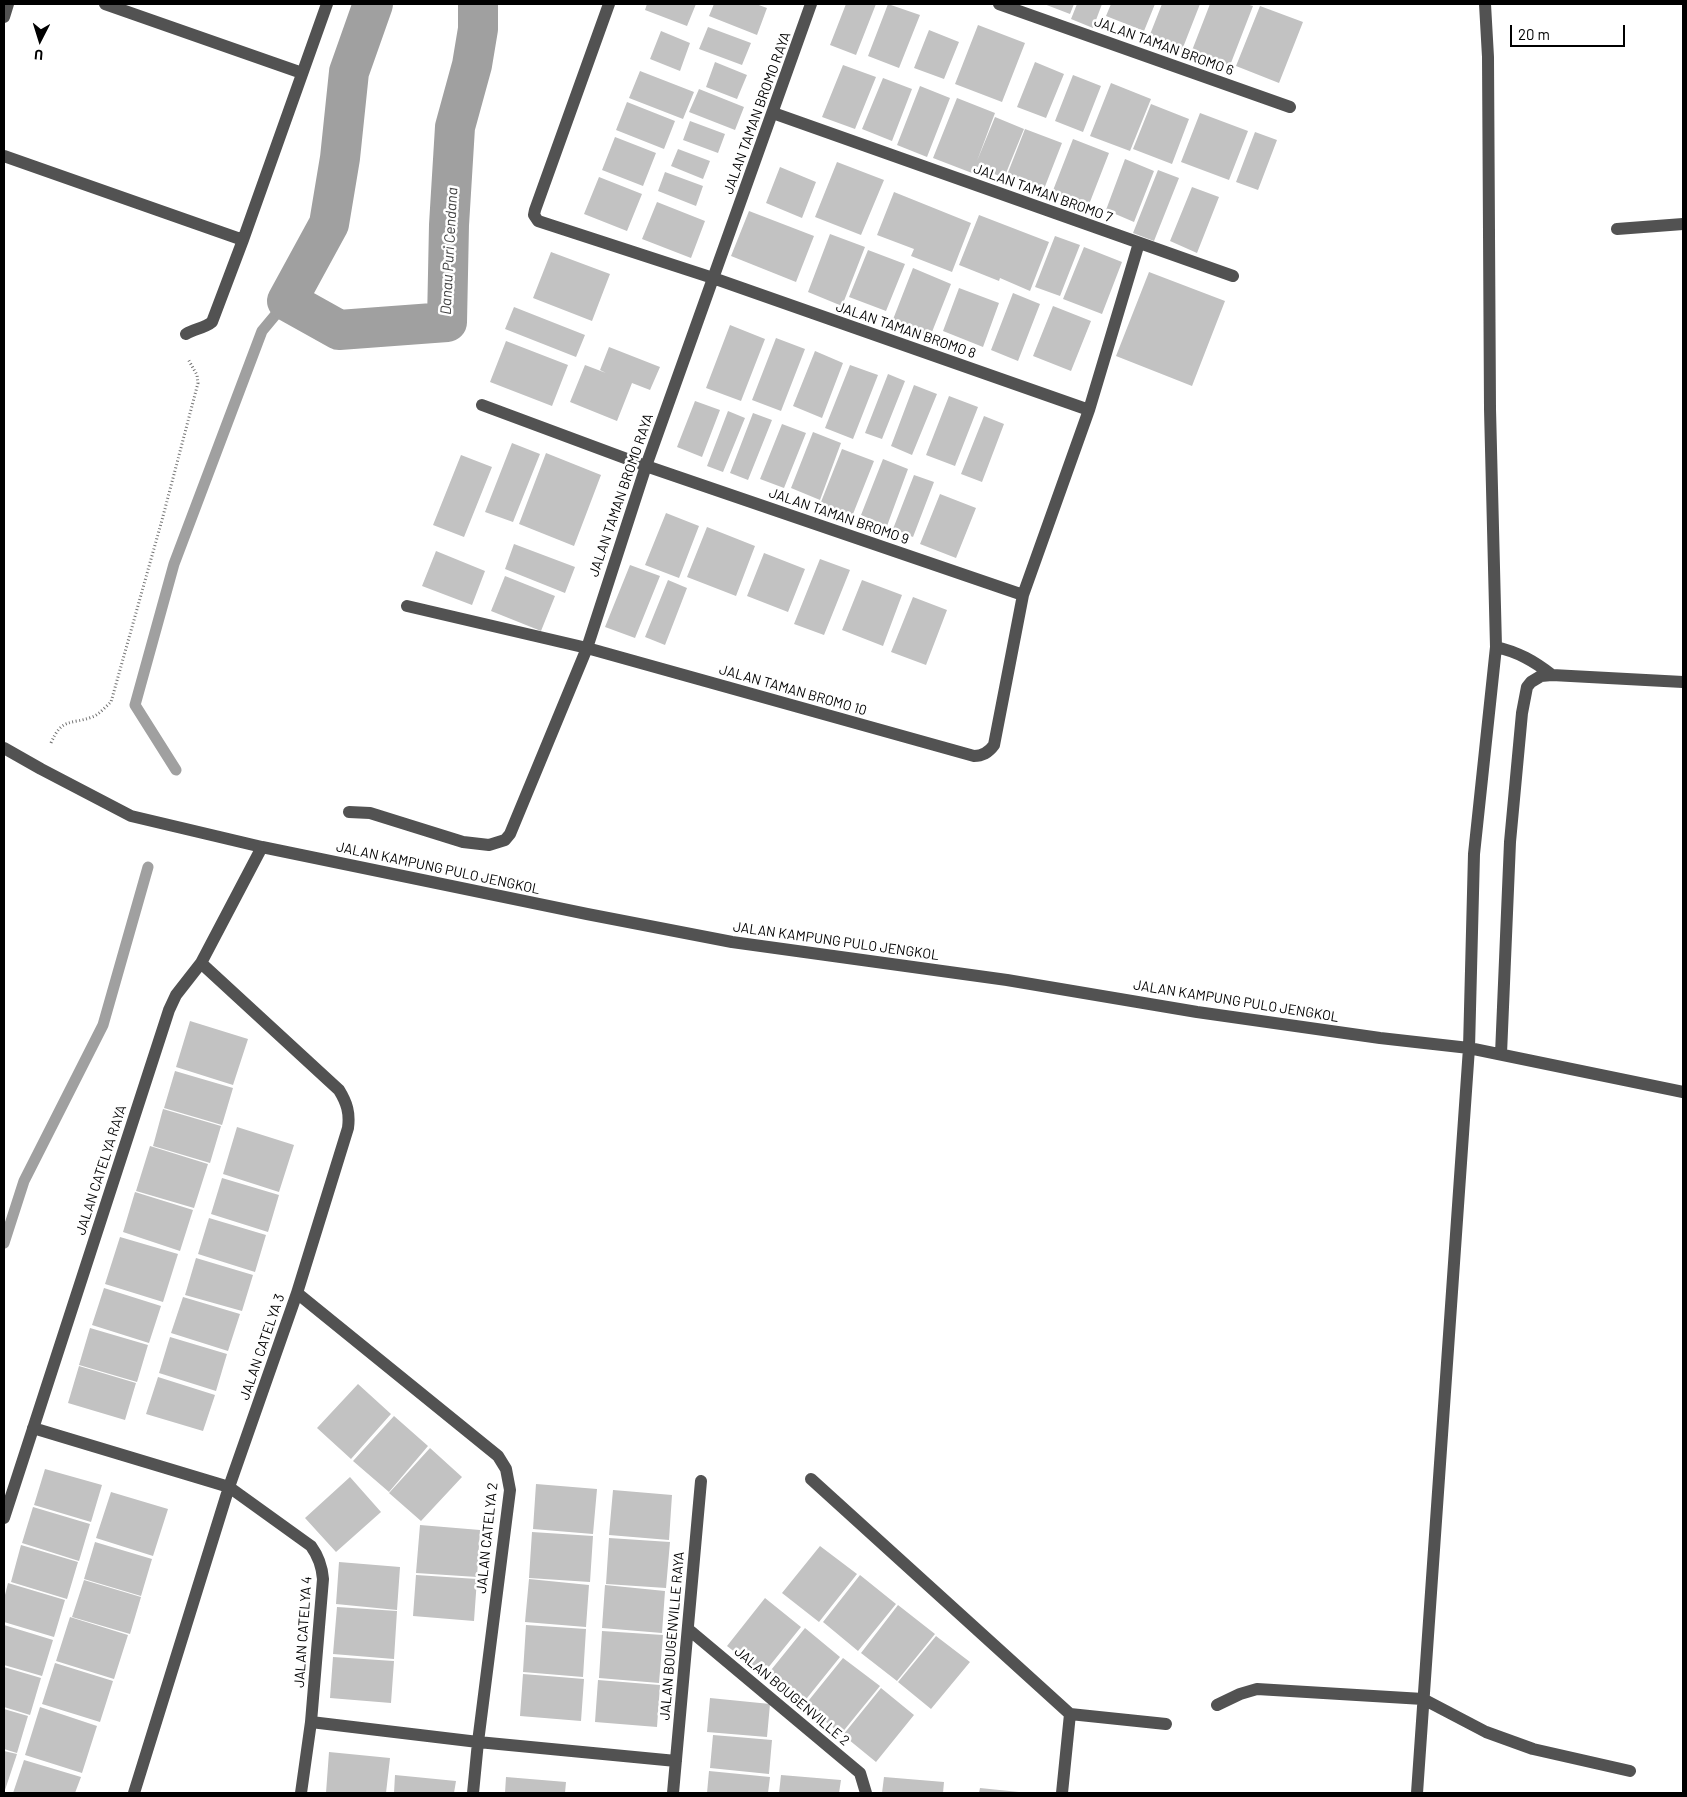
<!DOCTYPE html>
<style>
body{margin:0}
#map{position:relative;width:1687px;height:1797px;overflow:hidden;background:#fff;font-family:Barlow,sans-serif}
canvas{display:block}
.frame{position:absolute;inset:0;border:5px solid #000;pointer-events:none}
.north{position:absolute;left:15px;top:15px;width:50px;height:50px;-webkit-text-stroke:4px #fff;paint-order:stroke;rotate:185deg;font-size:14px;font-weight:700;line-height:20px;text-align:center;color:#000}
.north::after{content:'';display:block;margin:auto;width:18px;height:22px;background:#000;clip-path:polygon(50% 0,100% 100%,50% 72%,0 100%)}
.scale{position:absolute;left:1510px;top:25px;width:115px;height:22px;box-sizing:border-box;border:2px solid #000;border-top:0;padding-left:6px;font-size:15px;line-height:18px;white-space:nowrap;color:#000;-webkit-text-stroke:4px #fff;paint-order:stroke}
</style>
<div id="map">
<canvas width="1687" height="1797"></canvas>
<div class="frame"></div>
<div class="north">U</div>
<div class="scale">20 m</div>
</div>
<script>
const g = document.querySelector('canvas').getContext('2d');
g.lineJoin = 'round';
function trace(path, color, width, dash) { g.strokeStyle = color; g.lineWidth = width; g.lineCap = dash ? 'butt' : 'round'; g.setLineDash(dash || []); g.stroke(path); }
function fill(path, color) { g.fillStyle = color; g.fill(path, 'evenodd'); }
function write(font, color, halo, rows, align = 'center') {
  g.font = font + ' Barlow,sans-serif'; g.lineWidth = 5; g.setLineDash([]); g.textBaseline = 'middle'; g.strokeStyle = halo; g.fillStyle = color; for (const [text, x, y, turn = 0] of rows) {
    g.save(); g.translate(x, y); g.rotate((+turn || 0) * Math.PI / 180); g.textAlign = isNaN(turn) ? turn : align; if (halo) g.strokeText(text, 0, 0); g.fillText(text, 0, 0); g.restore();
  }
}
trace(new Path2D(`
 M176,770L135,705L174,564L262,331L287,301L339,330L392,325
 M4,1243L24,1181L103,1025L148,867`), '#a0a0a0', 11);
trace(new Path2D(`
 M373,4L349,72L340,158L329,224L287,301L339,330L447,322L449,225L455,127L472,65L478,29V4`), '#a0a0a0', 40);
fill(new Path2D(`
 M647,4H696L687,26L645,10Z
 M714,4H756L767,8L757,35L709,16Z
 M846,4H876L856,55L830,45Z
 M888,4L920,15L899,68L868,56Z
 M1044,4H1074L1070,14Z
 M1077,4H1102L1093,28L1071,19Z
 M1111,4H1155L1144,31L1106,16Z
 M1162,4H1200L1182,50L1149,37Z
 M1210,4H1246L1253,6L1229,68L1191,53Z
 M1260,6L1303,22L1279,83L1236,66Z
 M978,25L1025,43L1002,102L955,84Z
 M708,27L751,43L742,65L699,49Z
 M929,30L959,42L944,79L914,68Z
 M661,31L690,43L680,71L650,59Z
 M715,62L747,75L737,99L706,87Z
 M1035,62L1064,74L1046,118L1017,107Z
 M843,65L876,77L855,129L822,117Z
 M640,71L694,92L683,119L629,98Z
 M1073,75L1101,86L1083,132L1055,121Z
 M883,78L912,89L892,141L862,129Z
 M1111,83L1151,99L1130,151L1090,136Z
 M920,86L950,98L927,157L897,145Z
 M699,89L744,107L735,130L689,112Z
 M957,98L995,113L977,161L995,117L1024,129L1004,178L975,166L972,173L933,158Z
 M627,102L675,121L664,149L616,130Z
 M1151,104L1189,119L1172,164L1133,149Z
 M1200,113L1248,131L1229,180L1181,162Z
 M690,121L725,134L718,153L683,140Z
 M1025,129L1062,143L1044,189L1007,175Z
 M1255,132L1277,140L1258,190L1236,182Z
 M615,137L656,153L643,186L602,170Z
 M1073,139L1109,153L1088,207L1052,193Z
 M678,149L710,161L703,179L671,166Z
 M1125,159L1154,171L1134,222L1106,210Z
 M837,162L884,180L861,235L815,217Z
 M780,167L816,182L802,218L766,203Z
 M1158,170L1179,178L1154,241L1133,233Z
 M665,172L703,186L696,206L658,191Z
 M599,177L642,194L627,231L584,214Z
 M1192,187L1219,197L1197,253L1170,241Z
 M894,192L971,223L952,272L911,256L914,249L877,235Z
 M657,202L705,221L691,258L642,239Z
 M749,211L814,236L796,282L731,256Z
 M979,215L1049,242L1030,291L1000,278L999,281L959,265Z
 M830,234L865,247L842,306L808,292Z
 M1055,236L1080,245L1060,296L1035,287Z
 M1084,247L1122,262L1102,314L1063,299Z
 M868,250L905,264L886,311L849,297Z
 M551,252L610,274L592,321L533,298Z
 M913,268L951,284L930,337L892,322Z
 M1149,272L1225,301L1192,386L1116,356Z
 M959,288L999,303L983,347L943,331Z
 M1013,293L1040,304L1018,361L991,350Z
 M1053,306L1091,321L1071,371L1033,356Z
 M514,307L585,335L576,357L505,329Z
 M730,325L765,339L741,401L706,388Z
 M776,338L805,349L781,411L752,400Z
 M506,341L568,365L552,406L490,382Z
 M609,347L660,367L650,390L632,383L617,421L570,402L585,365L606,373L600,370Z
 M815,351L843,363L822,418L793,406Z
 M850,365L878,375L853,439L825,428Z
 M888,374L905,381L882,439L865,433Z
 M914,385L937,394L912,455L891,446Z
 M949,396L978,407L955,466L926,455Z
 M695,401L720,410L702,457L677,447Z
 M728,411L745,418L723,472L707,466Z
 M753,413L772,420L748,480L730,473Z
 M984,416L1004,424L982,482L961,474Z
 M782,424L806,433L784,488L760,479Z
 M813,432L841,443L820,500L791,488Z
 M512,443L540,454L513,522L485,512Z
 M842,449L874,461L851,519L819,507Z
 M546,453L601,475L574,546L519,524Z
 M461,455L492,467L464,537L433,525Z
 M883,459L908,469L887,526L861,515Z
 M914,475L934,482L913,537L893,529Z
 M940,494L976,508L956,558L920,544Z
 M666,513L699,526L679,578L645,565Z
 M707,527L755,546L736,596L687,577Z
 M514,544L575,567L565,593L505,569Z
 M436,551L485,571L472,605L422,586Z
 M764,553L805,569L788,612L747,596Z
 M820,559L850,570L824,635L794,624Z
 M630,565L660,576L635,638L605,627Z
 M505,576L555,596L541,631L491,611Z
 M668,580L687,588L665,645L645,637Z
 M862,580L902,595L883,646L842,630Z
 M913,597L947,610L926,665L891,652Z
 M190,1021L248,1039L233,1085L176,1067Z
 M175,1071L233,1088L222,1125L164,1108Z
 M163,1109L221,1126L210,1163L153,1146Z
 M237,1127L294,1145L279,1192L223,1174Z
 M150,1146L208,1164L194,1208L136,1191Z
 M222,1178L279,1195L268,1232L211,1214Z
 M135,1192L193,1210L180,1251L123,1232Z
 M209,1218L266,1235L255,1272L198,1254Z
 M120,1237L178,1254L163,1302L105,1284Z
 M196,1258L253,1275L242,1311L185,1295Z
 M104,1288L161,1306L149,1343L92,1325Z
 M183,1297L240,1314L228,1351L171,1333Z
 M90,1328L148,1345L137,1382L79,1365Z
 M170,1337L227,1354L216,1391L159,1373Z
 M79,1366L136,1383L125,1420L68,1403Z
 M158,1377L215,1395L203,1431L146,1414Z
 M358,1384L391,1414L351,1459L317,1428Z
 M394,1416L428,1446L389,1492L353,1461Z
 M430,1448L462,1477L421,1521L389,1493Z
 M45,1469L102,1485L91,1522L34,1505Z
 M350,1477L381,1512L336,1552L305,1518Z
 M536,1484L597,1489L593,1534L533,1529Z
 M613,1490L672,1495L669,1540L609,1535Z
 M111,1492L168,1509L153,1556L96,1538Z
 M33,1507L90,1524L79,1561L22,1543Z
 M420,1525L480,1530L477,1577L416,1573Z
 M532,1532L593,1536L590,1582L529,1578Z
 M609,1538L670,1542L666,1588L606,1584Z
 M95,1542L152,1559L141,1596L84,1579Z
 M21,1545L78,1562L67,1599L11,1582Z
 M820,1546L857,1574L819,1622L782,1593Z
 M339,1562L400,1567L397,1610L336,1604Z
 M416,1575L477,1579L474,1621L413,1616Z
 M860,1575L896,1604L858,1651L823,1622Z
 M529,1579L589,1585L586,1627L525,1622Z
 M84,1580L141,1597L130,1634L72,1617Z
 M8,1583L65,1600L54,1637L4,1622V1599Z
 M605,1585L665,1591L662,1633L602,1628Z
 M765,1598L801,1627L763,1674L727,1646Z
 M898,1605L935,1634L897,1681L861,1653Z
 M337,1607L397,1611L394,1659L333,1654Z
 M70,1617L128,1635L114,1679L56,1661Z
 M4,1625L53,1640L42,1676L4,1665Z
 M526,1625L586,1629L583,1677L523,1672Z
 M805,1628L840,1657L803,1703L767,1675Z
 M602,1631L663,1635L659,1683L599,1678Z
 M936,1636L970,1662L931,1709L898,1682Z
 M333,1657L394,1661L391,1703L330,1698Z
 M843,1658L880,1686L841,1734L805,1705Z
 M55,1663L113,1681L100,1722L42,1704Z
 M4,1667L41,1678L30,1715L4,1707Z
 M523,1674L584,1679L581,1721L520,1716Z
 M598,1680L660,1685L657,1727L595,1722Z
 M881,1688L914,1715L876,1762L843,1735Z
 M710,1698L770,1704L767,1737L707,1732Z
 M40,1707L97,1726L82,1773L25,1755Z
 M4,1709L28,1716L17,1753L4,1749Z
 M713,1735L772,1740L769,1774L710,1768Z
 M4,1751L17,1754L4,1793Z
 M329,1752L390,1758L386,1793H326Z
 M24,1760L81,1777L75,1793H13Z
 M709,1771L770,1777L768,1793H707Z
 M395,1775L456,1781L454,1793H394Z
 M781,1775L841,1780L839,1793H779Z
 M506,1777L566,1782L565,1793H505Z
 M884,1777L944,1782L943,1793H882Z
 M980,1788L1019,1792L1018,1793H979Z`), '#c2c2c2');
trace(new Path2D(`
 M51,743C62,717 71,725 92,717C99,715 105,707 111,702L162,520L198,383L197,375L188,359`), '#747474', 3, [1, 2.5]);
trace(new Path2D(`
 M105,4L302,73
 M609,4L535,210L534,215L538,221L713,278L1089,410
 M999,4L1290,107
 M4,17L8,4
 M773,113L1233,276
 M4,156L243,240
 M1617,229L1683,224
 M186,334C194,329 205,328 212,322L243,240L327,4
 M482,405L646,466L1023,595
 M407,606L587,648L974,756C982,756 989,752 994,745L1023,595L1089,410L1139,243
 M1496,647C1518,652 1534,661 1552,675
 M4,748L41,769L131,816L262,847L587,914L732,942L1007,980L1197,1012L1380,1038L1469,1048L1683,1092
 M349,812L370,813L463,842L489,845L505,840L510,834L587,648L646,466L811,4
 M1501,1054L1510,842L1522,713L1527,687L1531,682L1541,676L1552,675L1683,682
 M297,1293L498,1456L506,1469L510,1490L478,1742L473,1793
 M33,1428L229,1487L311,1546C319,1557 322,1566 323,1579L311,1722L301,1793
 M811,1479L1070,1714L1166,1724
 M4,1518L169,1010L176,995L201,963L262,847
 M688,1629L860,1773L866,1793
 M1217,1705L1240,1694L1257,1689L1423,1699L1486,1732L1533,1749L1630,1771
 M311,1722L478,1742L676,1761
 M134,1793L229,1487L297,1293L348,1128C350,1113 347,1103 339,1090L201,963
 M673,1793L701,1481
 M1062,1793L1070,1714
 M1417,1793L1469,1048L1474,854L1496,647L1490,409L1488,57L1485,4`), '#525252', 12);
write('14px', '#000', '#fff', [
 ["JALAN TAMAN BROMO 6",1164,46,20],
 ["JALAN TAMAN BROMO RAYA",757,113,-70],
 ["JALAN TAMAN BROMO 7",1043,193,20],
 ["JALAN TAMAN BROMO 8",906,330,19],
 ["JALAN TAMAN BROMO RAYA",621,495,-71],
 ["JALAN TAMAN BROMO 9",839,516,19],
 ["JALAN TAMAN BROMO 10",793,690,16],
 ["JALAN KAMPUNG PULO JENGKOL",438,868,12],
 ["JALAN KAMPUNG PULO JENGKOL",836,941,8],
 ["JALAN KAMPUNG PULO JENGKOL",1236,1001,9],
 ["JALAN CATELYA RAYA",101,1170,-72],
 ["JALAN CATELYA 3",262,1347,-71],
 ["JALAN CATELYA 2",487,1538,-84],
 ["JALAN CATELYA 4",303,1632,-86],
 ["JALAN BOUGENVILLE RAYA",672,1636,-85],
 ["JALAN BOUGENVILLE 2",792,1696,40]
]);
write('italic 15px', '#414141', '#fff', [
 ["Danau Puri Cendana",449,251,-87]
]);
</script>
